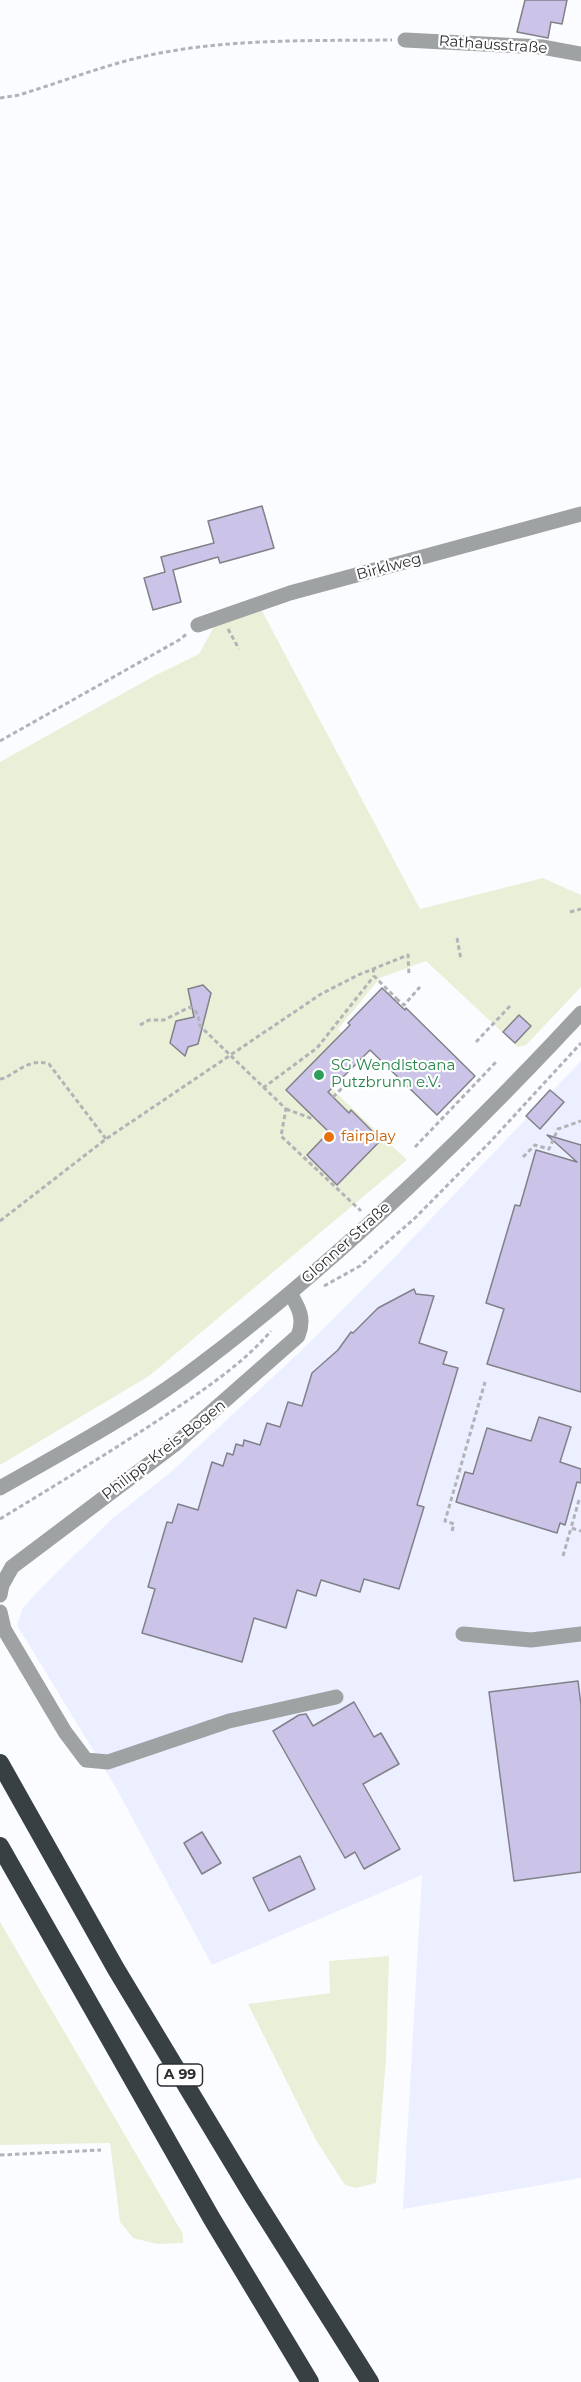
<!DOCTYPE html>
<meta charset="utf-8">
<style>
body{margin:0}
canvas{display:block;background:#fbfcff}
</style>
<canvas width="581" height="2382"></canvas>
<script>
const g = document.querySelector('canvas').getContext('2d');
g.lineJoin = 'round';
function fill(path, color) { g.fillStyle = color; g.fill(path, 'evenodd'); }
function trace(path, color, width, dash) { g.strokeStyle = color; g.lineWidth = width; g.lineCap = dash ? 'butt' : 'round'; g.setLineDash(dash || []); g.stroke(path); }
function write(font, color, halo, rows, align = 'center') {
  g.font = font + ' Montserrat,sans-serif'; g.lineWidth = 4.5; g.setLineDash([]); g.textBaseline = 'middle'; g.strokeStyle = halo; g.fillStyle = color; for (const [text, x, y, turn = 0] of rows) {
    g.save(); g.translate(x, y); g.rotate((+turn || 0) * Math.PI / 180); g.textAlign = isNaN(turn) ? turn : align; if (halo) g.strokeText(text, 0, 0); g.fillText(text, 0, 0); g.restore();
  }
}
fill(new Path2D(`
 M581,1061V2178L403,2209L422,1875L212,1965L115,1786L17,1625L23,1608L42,1587L113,1518L171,1472L303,1349L390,1262Z`), '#ebefff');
fill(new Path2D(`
 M261,609L420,909L543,878L581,895V987L526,1045L518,1047L426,961L380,978L338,1029L365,1056L332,1089L407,1160L149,1376L0,1465V762L154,676L199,654L215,625Z
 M0,1922L183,2234V2243L157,2244L133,2238L120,2222L110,2143L0,2145Z
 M389,1956L386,2059L376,2183L356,2188L345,2185L316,2140L248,2004L330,1993L329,1961Z`), '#eaf0d8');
const building = new Path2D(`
 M525,0H567L562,24L551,22L548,38L517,32Z
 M262,506L274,548L220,563L218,557L173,570L181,602L153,610L144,578L165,572L161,557L214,543L208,521Z
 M203,985L211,993L198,1044L188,1047L185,1056L170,1043L176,1021L194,1017L188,989Z
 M382,988L405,1010L406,1008L475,1076L437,1115L370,1050L328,1092L349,1113L351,1110L381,1140L337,1185L307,1155L329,1132L286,1090L350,1025L348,1023Z
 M519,1015L531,1026L515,1043L503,1032Z
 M550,1090L564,1102L540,1129L526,1116Z
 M547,1135L581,1145V1392L487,1364L504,1309L486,1303L515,1205L520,1206L536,1150L577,1162Z
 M414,1289L416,1294L434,1296L419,1343L447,1352L443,1364L458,1368L417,1505L424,1507L399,1589L364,1579L360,1592L321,1580L316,1596L297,1590L286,1628L254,1618L242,1662L142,1633L155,1589L148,1587L167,1522L172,1523L178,1504L198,1510L212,1462L223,1466L227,1453L233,1455L236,1444L243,1446L244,1440L260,1445L267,1423L280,1427L288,1402L302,1406L312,1373L338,1350L351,1332L353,1333L378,1308Z
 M539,1417L571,1427L560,1462L581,1469V1483L577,1482L565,1525L560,1523L557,1533L456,1502L465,1472L473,1474L487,1428L531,1441Z
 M578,1681L581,1705V1872L514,1881L489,1692Z
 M354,1702L374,1737L381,1733L399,1764L363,1784L400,1849L364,1869L355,1852L345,1858L273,1731L299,1715L306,1714L313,1726Z
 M202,1832L221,1863L202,1874L184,1843Z
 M300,1856L315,1889L269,1911L253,1878Z`);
fill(building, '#cbc4e8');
trace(building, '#828088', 1.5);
trace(new Path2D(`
 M0,98L19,95C58,83 97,68 137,58C220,38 306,41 392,40
 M228,629L239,649
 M0,741L179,640L188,633
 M570,912L581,909
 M457,938L461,960
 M373,968L374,976L398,1000
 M397,1002L398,1000L404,1005L420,987
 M140,1025L149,1020H164L190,1007L198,1014L200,1026L286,1109L281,1136L361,1211
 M476,1042L510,1006
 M0,1079L5,1078C19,1070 32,1058 49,1064L106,1139
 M263,1088L317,1048L374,976
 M333,1097L347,1083
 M286,1109L313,1119L314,1118
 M415,1147L496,1062
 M523,1157L535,1145L549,1149L558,1129L581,1121
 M0,1221L106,1139L321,994L358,975L408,955L409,975
 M324,1286L360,1266L415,1218L490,1142L581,1043
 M579,1500L571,1528L581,1531
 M0,1519C54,1486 107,1454 160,1419C199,1393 241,1366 271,1331
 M452,1531L454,1524L445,1521L485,1382
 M563,1556L571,1528
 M0,2155L101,2150`), '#b3b3b7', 3, [4.5, 3]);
trace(new Path2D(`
 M405,40L542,47L581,54
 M198,625L290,593L581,514
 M0,1488C68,1449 139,1412 201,1364C337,1261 465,1138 581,1013
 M0,1595L2,1585L12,1567L174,1445L298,1336C305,1319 299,1308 290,1293
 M0,1612L4,1629L65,1732L86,1760L108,1762L229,1721L336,1697
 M463,1634L531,1640L581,1634`), '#9ea2a3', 15);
trace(new Path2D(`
 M0,1763L116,1969L251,2193L370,2382
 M0,1846L212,2219L310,2382`), '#384042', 18);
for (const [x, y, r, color] of [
 [319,1075,6,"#2e9e5b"],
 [329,1137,6,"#e8710a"]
]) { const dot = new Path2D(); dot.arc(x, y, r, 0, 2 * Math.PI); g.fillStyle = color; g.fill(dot); trace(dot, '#fff', 2); }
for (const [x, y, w] of [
 [180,2075,45]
]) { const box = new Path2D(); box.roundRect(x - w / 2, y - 11, w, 22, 4.5); g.fillStyle = '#fff'; g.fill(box); trace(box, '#2e2e32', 1.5); }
write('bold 14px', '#2e2e32', null, [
 ["A 99",180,2075]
]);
write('15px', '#2e2e32', '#fff', [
 ["Rathausstraße",493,45,4],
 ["Birklweg",389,567,-15],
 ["Glonner Straße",346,1243,-42],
 ["Philipp-Kreis-Bogen",164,1450,-38]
]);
write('15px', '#27864d', '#fff', [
 ["SG Wendlstoana",331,1066],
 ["Putzbrunn e.V.",331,1083]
], 'left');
write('15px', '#c56008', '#fff', [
 ["fairplay",341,1137]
], 'left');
</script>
